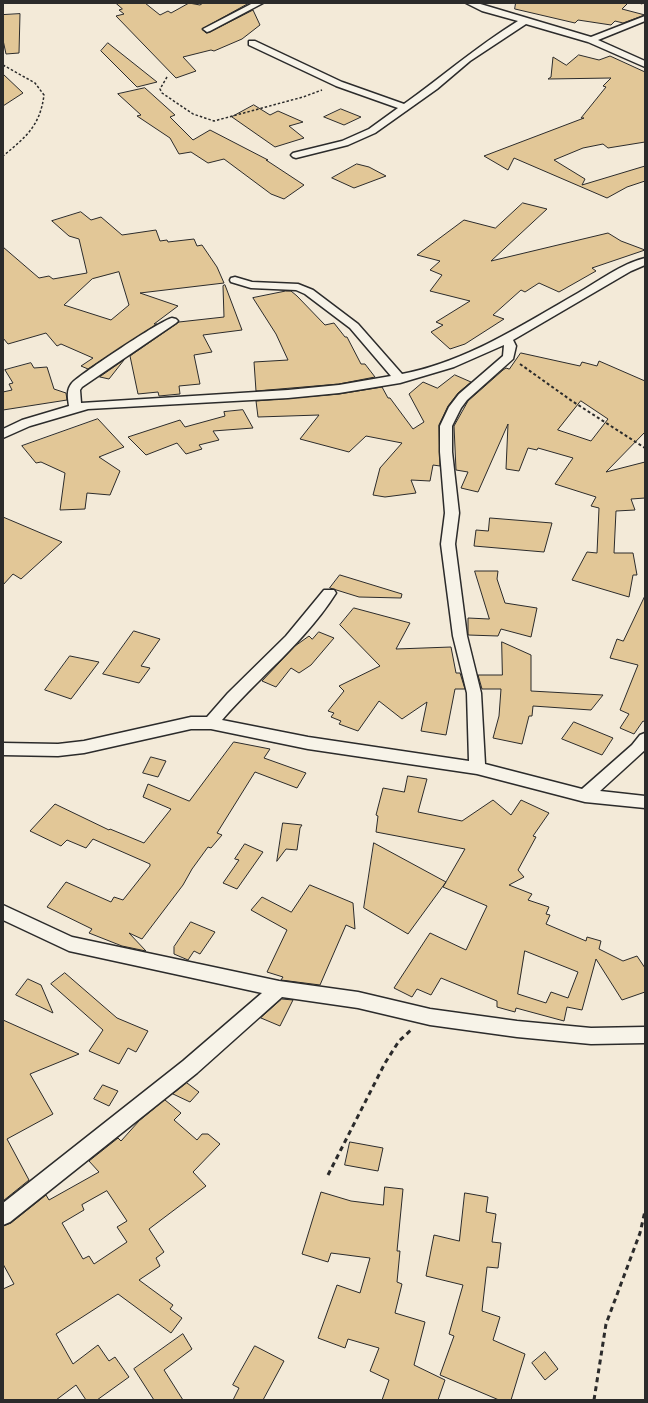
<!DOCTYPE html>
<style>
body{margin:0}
#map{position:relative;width:648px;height:1403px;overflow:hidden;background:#f3ead8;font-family:Caveat,sans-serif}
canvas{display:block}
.frame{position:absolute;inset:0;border:4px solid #2b2b2b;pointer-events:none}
</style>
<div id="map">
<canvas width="648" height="1403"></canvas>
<div class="frame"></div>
</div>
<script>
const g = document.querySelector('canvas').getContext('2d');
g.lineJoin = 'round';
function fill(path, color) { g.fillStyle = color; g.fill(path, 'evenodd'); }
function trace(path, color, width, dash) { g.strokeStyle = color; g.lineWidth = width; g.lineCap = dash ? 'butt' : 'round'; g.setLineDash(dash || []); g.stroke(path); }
const building = new Path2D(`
 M116,3H145L160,15L168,11L171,13L189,3L200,5L203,3H249L202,29L206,33L210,32L253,10L260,25L242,39L214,51L211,50L183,57L196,71L176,78L116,16L124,14L119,10L122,9Z
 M516,3H628L622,9L645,15L623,23L615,21L611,25L578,20L575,23L515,9Z
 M20,14L19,53L6,54L3,40V15Z
 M108,43L157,82L137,87L101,51Z
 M579,55L599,60L610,56L645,72V142L608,148L603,144L583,148L554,160L585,179L582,185L645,166V181L627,187L607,198L514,158L508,170L484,156L584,118H581L606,87L603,86L611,78L548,79L551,77L553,57L566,65Z
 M3,74L23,93L3,106Z
 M145,88L175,115L170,117L193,140L210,130L268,160H266L304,185L284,199L271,194L224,159L208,163L191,152L179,154L170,138L137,116L141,115L118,94Z
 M254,105L270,115L278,111L303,122L289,126L304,138L275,147L232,117Z
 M341,109L361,117L344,125L324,117Z
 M357,164L369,167L386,176L354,188L332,178Z
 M523,203L547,209L491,261L608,233L621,241L645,250L592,268L596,271L559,292L539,283L525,292L521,290L493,315L504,319L465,344L450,349L431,332L443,325L436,322L470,301L430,291L442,275L430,270L440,261L417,255L464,220L495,228Z
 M81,212L91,220L101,217L122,235L156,230L160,241L167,240L168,242L194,239L197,246L202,245L217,267L224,283L140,293L178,306L154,324H157L88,369L81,366L93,358L61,344L57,346L46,333L8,344L3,338V247L39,278L49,276L53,279L87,273L79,239L69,236L52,221ZM119,272L129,305L111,320L64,305L92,279Z
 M225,285L242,330L203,335L212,352L194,355L200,384L179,386L180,394L159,396L158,392L138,394L130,356L179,322L224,317L223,286Z
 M286,291H291L297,296L325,325L334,323L345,337H347L361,364H365L375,377L339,384L256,391L254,362L288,360L276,334L253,298Z
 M521,353L580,366L582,362L597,366L599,361L645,381V432L606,472L645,462V498L631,499L635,510L616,511L614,553H633L637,575H633L629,597L572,580L587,552L597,553L599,508L591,506L596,497L555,484L573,458L538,448L537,450L528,448L519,471L506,469L508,424L478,492L461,488L468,472L456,470L454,426L468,401L503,370L506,368L509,369ZM581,401L608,419L591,441L558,430Z
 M124,360L109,379L100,377Z
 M31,363L34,368L47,367L54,389L66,393L67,400L3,410V392L12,390L9,384L13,383L5,370Z
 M455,375L471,382L458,393L448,406L439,425L440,466L433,465L430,481L411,480L416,493L385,497L373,495L380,468L402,443L366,436L349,452L300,439L319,415L258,417L256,401L339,394L382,387L388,398H390L413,429L424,422L409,394L423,382L437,388Z
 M243,410L253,428L213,431L219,440L199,445L202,449L186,454L177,443L146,455L128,437L180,420L185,427L225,416L224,412Z
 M98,419L124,447L99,457L120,471L110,495L87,493L85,509L60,510L65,473L41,462L36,463L22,446Z
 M3,517L62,542L21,579L13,574L3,585Z
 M490,518L552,523L544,552L474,546L476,530L488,531Z
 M475,571H498L497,579L505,603L537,608L531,637L501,629L498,636L468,635V618L489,619Z
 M340,575L402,594L401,598L359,597L330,588Z
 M645,596V722L643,721L634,734L620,728L629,714L620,710L638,665L610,658L617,639L623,641Z
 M354,608L410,623L396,649L451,647L456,673H460L465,689H455L446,735L421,731L427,702L402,719L379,701L358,731L339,724L341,721L331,717L334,713L328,711L344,691L339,686L380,666L340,625Z
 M134,631L160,639L141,666L150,668L139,683L103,674Z
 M319,632L334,638L311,665L299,673L291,668L276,687L262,681L295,646L309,636L312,639Z
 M502,642L531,655V691L603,695L591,710L533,706L532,716H529L522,744L493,738L499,716L501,689H482L478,675H502Z
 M70,656L99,662L71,699L45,690Z
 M574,722L613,738L602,755L562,739Z
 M234,742L270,749L264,758L306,773L297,788L255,772L217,833L222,835L211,848L208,847L192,869L183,885L142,939L129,933L146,951L122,946L89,933L92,929L47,907L66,882L111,902L114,897L123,900L150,866V864L93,839L86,848L67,840L61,846L30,831L55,804L109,830L110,829L144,843L171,809L143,797L148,784L189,801Z
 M151,757L166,761L158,777L143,773Z
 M408,776L427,779L418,812L462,821L493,800L511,815L521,800L549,813L533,836L536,837L518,870L524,877L509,885L532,894L528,900L549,907L546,914L550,915L546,924L586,941L587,937L601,941L599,949L623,961L637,956L645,968V992L622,1000L596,959L582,1010L567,1007L564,1021L516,1008L515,1012L497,1007V1001L441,978L431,995L417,989L412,997L394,988L430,933L466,950L487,906L443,887L465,849L376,832L378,816L376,815L383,788L404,792ZM525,951L578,972L568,998L551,992L546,1003L518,994Z
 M283,823L302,825L300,828L297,850L286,849L277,861Z
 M374,843L446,882L408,934L364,908Z
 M245,844L263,852L237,889L223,883L239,860L235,859Z
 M310,885L353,903L355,929L346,925L320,985L281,980L283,977L267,972L287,930L251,910L262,897L291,912Z
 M191,922L215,932L200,954L194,951L188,960L174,954V947Z
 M65,973L117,1018L148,1031L136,1052L128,1048L119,1064L89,1051L103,1030L51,984Z
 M28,979L41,985L53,1013L16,995Z
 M282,999L293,1000L280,1026L261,1018Z
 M3,1020L79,1054L30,1074L53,1114L7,1139L29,1180L3,1201Z
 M187,1083L199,1092L190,1102L173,1094Z
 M103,1085L118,1091L109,1106L94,1099Z
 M165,1100L181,1113L174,1120L197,1140L202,1134H208L220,1144L193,1172L206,1186L149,1229L164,1252L156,1258L160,1266L139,1280L173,1305L170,1309L182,1318L171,1333L118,1294L56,1334L73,1364L98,1345L109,1361L115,1357L129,1377L97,1400H86L76,1385L56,1400H3V1289L14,1284L3,1264V1226L11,1223L46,1195L49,1200L99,1172L89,1161L118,1138L121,1141L139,1121ZM107,1191L127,1221L117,1227L127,1242L94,1264L89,1256L83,1259L62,1223L84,1210L82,1205Z
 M350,1142L383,1148L378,1171L345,1165Z
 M385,1187L403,1189L397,1251H400L397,1282L402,1284L395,1313L425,1322L414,1365L445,1380L438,1400H382L389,1380L370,1371L379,1348L348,1339L345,1348L318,1338L337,1285L360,1293L370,1258L331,1253L328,1262L302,1254L321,1192L351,1201L383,1205Z
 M465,1193L488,1197L486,1212L496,1214L492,1242L501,1243L498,1268L487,1267L482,1311L500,1317L493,1340L525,1354L511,1400H499L440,1375L454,1336L449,1334L463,1285L426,1276L434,1235L459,1241Z
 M183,1334L192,1349L164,1370L183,1400H154L134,1369Z
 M255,1346L284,1361L263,1400H233L239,1388L233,1385Z
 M545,1352L558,1369L545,1380L532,1363Z`);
fill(building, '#e2c797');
trace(building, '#2b2b2b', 1);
const street = new Path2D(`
 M253,3H263L210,31L207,32L203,29Z
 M466,3H477L591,37L645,16V21L598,40L645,61V67L588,42L526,24L470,61L437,89L375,133L348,145L296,158L293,157L291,155L293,153L342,141L369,129L398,108L336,86L249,45V41H255L342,82L404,104C442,77 477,46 518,21L482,11Z
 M645,258V265L631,271L513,340L516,346L513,359L467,400L461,408L452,426V452L459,513L455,544L467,636L481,693L485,764L582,789L632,745L640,735L645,733V750L600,791L645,796V808L585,802L477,774L308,749L211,729H191L84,753L58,756L3,755V743L58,744L84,741L191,717H207L228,693L286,636L324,590H334L336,593C306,641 259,677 222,720L308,737L469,761L467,693L453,636L441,544L445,513L440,452V426L449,407L459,394L503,356L504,345L454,367L400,383L339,393L288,398L88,409L30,426L3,438V429L22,420L69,406C68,398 66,390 72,383C81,374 161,320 172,318L176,319L178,321L176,323L82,387L80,390L81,403L288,390L339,385L391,376L350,328L305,294L296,290L251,288L231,282L230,280L231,278L235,277L252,282L298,284L313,290L358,324L402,374C466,362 522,325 578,293C599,281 621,264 645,258Z
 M3,905L72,937L279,981L358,992L430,1009L517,1021L591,1028L645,1027V1043L591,1044L517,1037L430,1025L358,1008L282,997L197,1073L10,1222L3,1225V1203L183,1061L262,993L69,951L3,920Z`);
trace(street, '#2b2b2b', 3);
trace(new Path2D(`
 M640,3L645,5
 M3,65L35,83L44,95C40,126 26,137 3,156
 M167,77L160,89L162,93L193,114L214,121L303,97L322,90`), '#2b2b2b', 1.5, [2.5, 2]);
trace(new Path2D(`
 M520,364L572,401L645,448`), '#2b2b2b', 2, [3, 2.5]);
trace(new Path2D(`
 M328,1175L385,1063L399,1041L411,1030
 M594,1400L606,1324L640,1233L645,1211`), '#2b2b2b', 3, [5, 4]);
fill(street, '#f7f3e8');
</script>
